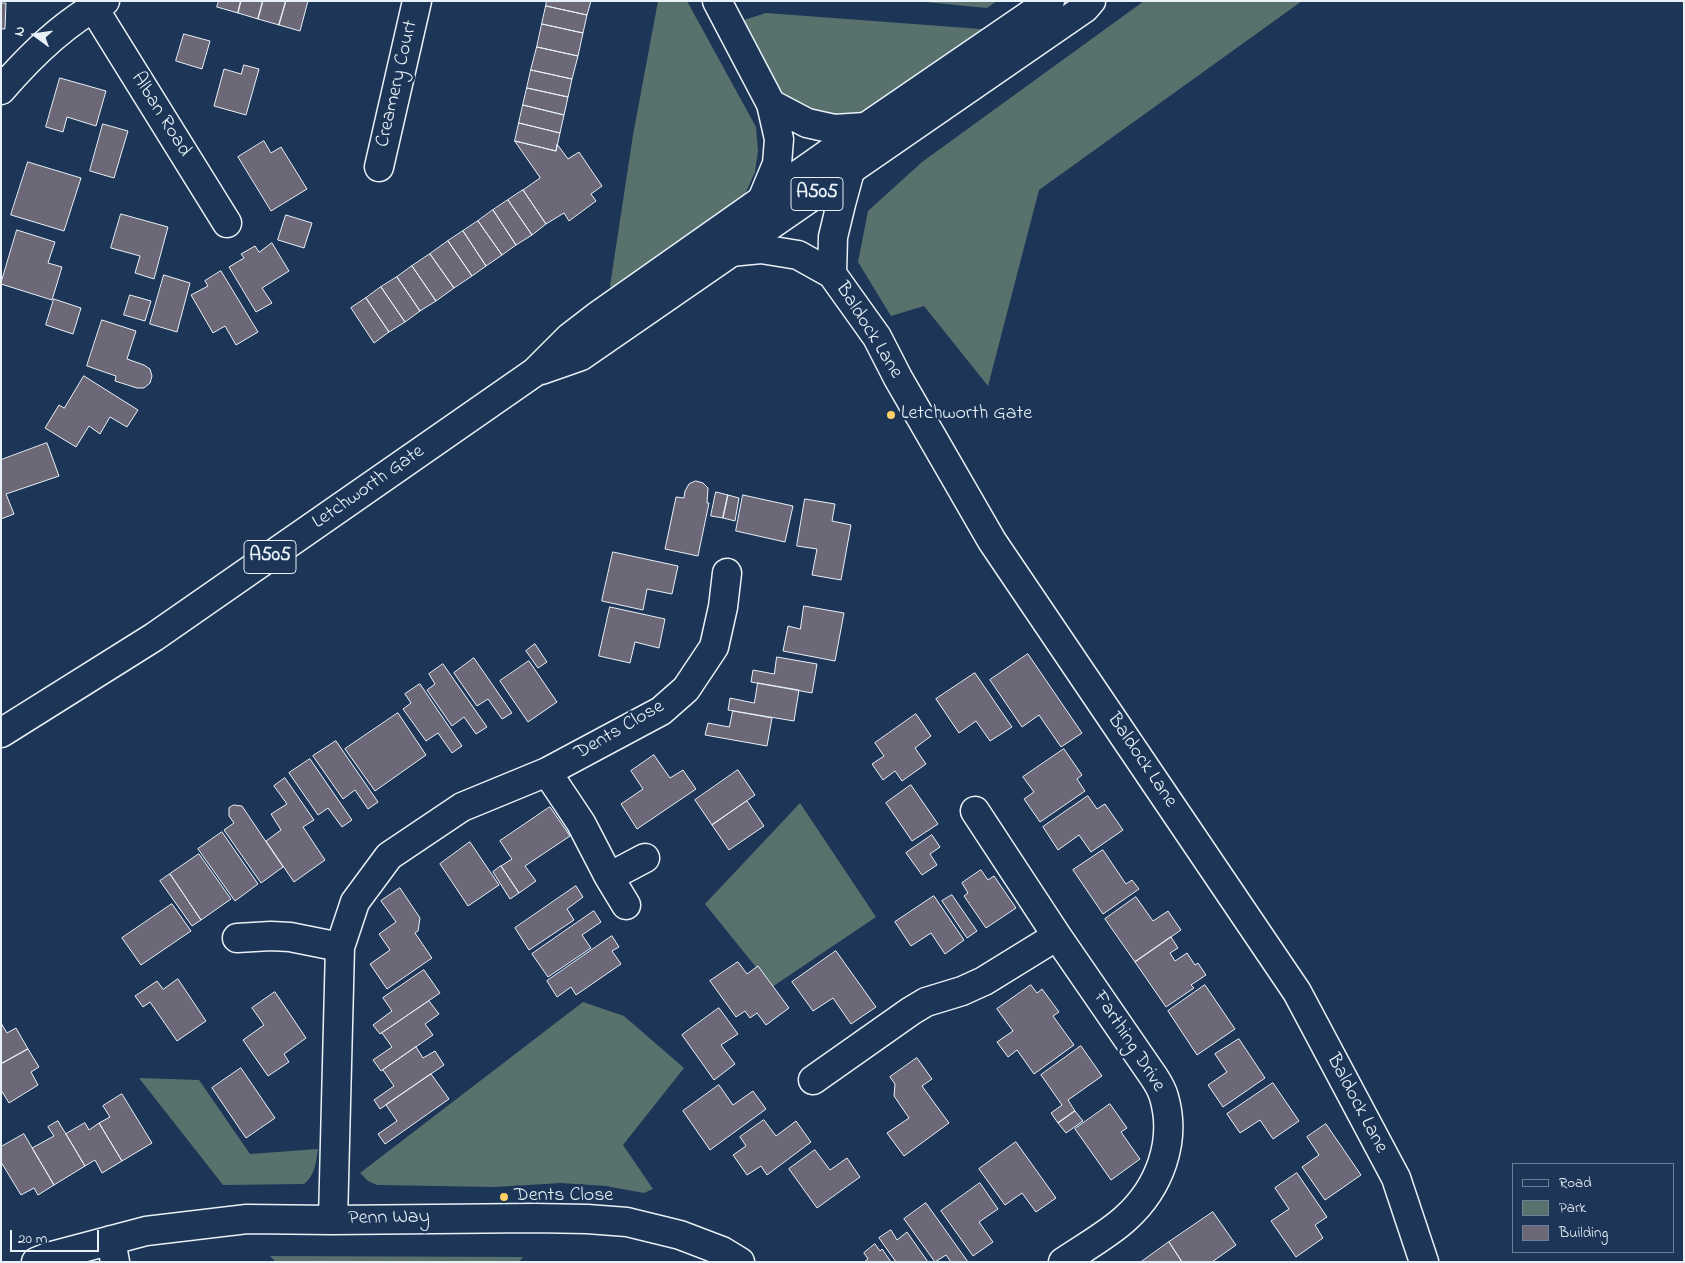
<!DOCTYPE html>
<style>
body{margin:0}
#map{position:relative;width:1685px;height:1263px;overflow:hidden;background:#1d3557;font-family:"Indie Flower",sans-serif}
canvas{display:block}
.frame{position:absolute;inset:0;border:2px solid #e8f1f8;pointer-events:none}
.legend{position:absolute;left:1512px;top:1163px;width:162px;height:90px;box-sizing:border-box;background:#1d3557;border:1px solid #6e8097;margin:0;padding:6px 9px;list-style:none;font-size:15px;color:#e8f1f8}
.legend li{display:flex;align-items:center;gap:10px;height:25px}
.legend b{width:25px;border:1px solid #6e8097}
.north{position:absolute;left:10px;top:10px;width:50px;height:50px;-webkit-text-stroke:4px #1d3557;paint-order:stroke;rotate:284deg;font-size:14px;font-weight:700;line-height:20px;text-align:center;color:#e8f1f8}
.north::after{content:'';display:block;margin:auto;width:18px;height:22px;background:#e8f1f8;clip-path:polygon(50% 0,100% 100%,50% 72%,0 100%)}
.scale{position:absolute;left:10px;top:1230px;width:89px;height:22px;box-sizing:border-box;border:2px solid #e8f1f8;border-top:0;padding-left:6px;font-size:15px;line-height:18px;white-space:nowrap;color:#e8f1f8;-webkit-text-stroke:4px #1d3557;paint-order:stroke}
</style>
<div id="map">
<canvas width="1685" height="1263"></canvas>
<div class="frame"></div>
<ul class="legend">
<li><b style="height:6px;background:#1d3557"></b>Road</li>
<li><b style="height:14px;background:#58716d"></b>Park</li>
<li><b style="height:14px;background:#6c6877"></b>Building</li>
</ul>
<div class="north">N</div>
<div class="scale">20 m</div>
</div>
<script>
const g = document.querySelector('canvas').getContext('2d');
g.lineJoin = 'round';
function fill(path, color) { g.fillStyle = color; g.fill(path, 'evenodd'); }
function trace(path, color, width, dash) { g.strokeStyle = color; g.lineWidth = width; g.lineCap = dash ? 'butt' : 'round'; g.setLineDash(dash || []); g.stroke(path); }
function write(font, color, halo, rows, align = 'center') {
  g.font = font + ' "Indie Flower",sans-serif'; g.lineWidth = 5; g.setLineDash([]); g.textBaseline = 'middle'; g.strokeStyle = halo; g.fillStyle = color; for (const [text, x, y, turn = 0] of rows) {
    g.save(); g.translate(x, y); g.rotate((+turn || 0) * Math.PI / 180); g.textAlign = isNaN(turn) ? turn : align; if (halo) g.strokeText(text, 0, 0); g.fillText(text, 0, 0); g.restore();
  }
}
fill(new Path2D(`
 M658,1H687L756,127L758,151L755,172L741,203L617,294L610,286L633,135Z
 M915,1H997L987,8Z
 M1144,1H1302L1039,190L988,386L924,306L891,316L858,262L868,211L922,162Z
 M766,13L994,30L883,107L853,116L814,112L783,93L759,55L744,20Z
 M800,803L876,917L772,987L705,904Z
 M583,1002L624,1016L684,1068L623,1145L653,1189L644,1193L606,1186L561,1183L495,1187L377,1185L368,1181L360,1173Z
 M139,1078L199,1080L250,1154L318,1149C316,1163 315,1175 304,1184L223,1185Z
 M270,1256L523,1257L519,1262H276Z`), '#58716d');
const building = new Path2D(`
 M219,1H241L238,13L217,7Z
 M241,1H263L258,19L238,13Z
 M263,1H286L279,25L258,19Z
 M286,1H308L300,31L279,25Z
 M547,1H591L587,15L546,6Z
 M1,3H6L5,29H1Z
 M546,6L587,15L583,33L542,24Z
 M542,24L583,33L578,56L537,47Z
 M184,34L210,41L202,69L176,61Z
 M537,47L578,56L572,79L531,70Z
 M244,65L259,69L246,115L214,106L224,69L241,74Z
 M531,70L572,79L568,97L527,88Z
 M60,78L106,91L96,126L67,117L63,132L46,127Z
 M527,88L568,97L564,115L523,105Z
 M523,105L564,115L560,133L519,123Z
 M519,123L560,133L556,151L515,141Z
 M103,124L128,131L114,178L90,171Z
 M264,141L271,153L281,147L307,189L271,211L238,157Z
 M515,141L556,151L557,144L568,159L579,152L602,186L591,194L596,201L569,221L564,213L546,224L523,190L540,178Z
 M28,162L81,178L64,231L11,215Z
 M523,190L546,224L532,235L508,200Z
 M508,200L532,235L516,245L493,210Z
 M493,210L516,245L502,255L478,221Z
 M121,214L168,227L154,279L135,273L140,256L111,248Z
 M286,215L312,223L304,248L278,240Z
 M478,221L502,255L486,266L463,231Z
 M17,230L55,242L48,263L62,267L52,300L1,284Z
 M463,231L486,266L472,276L448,241Z
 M448,241L472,276L454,288L430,254Z
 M272,243L289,271L262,288L272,303L256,312L229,267L244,258L241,254L255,246L259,252Z
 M430,254L454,288L436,301L412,266Z
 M412,266L436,301L420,311L397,277Z
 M221,271L258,332L236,345L225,326L213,333L191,295L208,286L205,281Z
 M164,275L190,283L177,332L150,324Z
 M397,277L420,311L405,322L381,287Z
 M381,287L405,322L389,332L366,298Z
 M130,295L151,301L145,321L124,315Z
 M366,298L389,332L374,343L351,308Z
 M54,299L81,308L73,334L46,325Z
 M102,320L136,331L127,359L144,365L150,369L152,376L150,383L144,388H137L115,381L116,376L87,366Z
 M84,376L138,410L127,427L110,417L100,434L89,426L76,447L45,428L59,405L64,408Z
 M47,443L59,476L6,494L14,514L1,519V460Z
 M696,481L703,483L708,488L707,503H709L698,556L665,549L676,497L684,498L685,491L689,484Z
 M716,492L728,495L723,518L711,516Z
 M728,495L739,498L735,521L723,518Z
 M743,495L793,506L785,542L736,531Z
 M805,499L835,504L832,521L851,525L841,580L812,575L817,549L797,546Z
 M613,552L678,566L672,594L647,589L643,610L602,601Z
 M804,606L844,613L835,661L783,651L788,626L800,629Z
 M610,607L665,619L659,648L635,642L630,663L599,656Z
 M535,644L547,662L538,668L526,651Z
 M1028,654L1082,733L1061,747L1039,715L1022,727L990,680Z
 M777,657L817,664L812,693L751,682L753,670L774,674Z
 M474,658L512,713L502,719L488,699L477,706L454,673Z
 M529,661L557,702L528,722L500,681Z
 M443,664L487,727L476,734L464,717L452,726L427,690L435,684L429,674Z
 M975,673L1012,727L990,741L976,721L959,733L936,699Z
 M758,683L799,690L794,721L728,710L730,698L754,703Z
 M420,684L462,746L452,753L438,733L426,741L403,709L411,703L405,694Z
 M733,711L772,718L767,746L705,735L708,723L729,727Z
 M398,713L426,755L375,791L345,749Z
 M916,714L931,736L915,748L926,764L902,781L895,771L883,780L872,764L884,756L875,743Z
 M336,741L378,802L368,809L355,790L343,799L313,756Z
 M1064,749L1082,775L1077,779L1085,791L1040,822L1024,799L1034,792L1023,777Z
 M654,755L670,778L683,770L696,789L637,829L621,804L643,789L631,771Z
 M310,759L352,820L342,827L328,808L318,815L289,773Z
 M738,770L755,795L712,825L695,800Z
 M285,778L314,820L303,827L325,860L294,882L266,841L281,830L271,814L287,804L274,786Z
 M911,785L938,824L912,841L886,803Z
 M1088,796L1097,809L1105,804L1123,830L1091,852L1079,835L1058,850L1043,827Z
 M747,801L764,826L729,850L712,825Z
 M234,805L242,806L283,867L261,883L224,830L234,823L229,816V808Z
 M550,807L570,836L525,866L536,881L519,893L501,866L512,859L500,841Z
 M222,832L258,884L235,901L198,849Z
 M932,835L940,847L930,854L937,865L922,875L906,853Z
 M470,842L499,885L468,906L440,864Z
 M1103,850L1126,884L1132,880L1139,889L1103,914L1073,870Z
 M199,854L231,899L201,920L170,874Z
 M501,866L519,893L510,899L493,872Z
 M981,870L988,880L994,876L1016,908L986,928L964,896L968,893L962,883Z
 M170,874L201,920L192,926L160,881Z
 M576,886L583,897L567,909L574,920L529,950L515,928Z
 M400,888L420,918L418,931L415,933L432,958L387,989L370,964L390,950L379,934L396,922L381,901Z
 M952,895L977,931L967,938L942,901Z
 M934,896L964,940L945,954L931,933L911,946L895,922Z
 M1136,897L1153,921L1168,911L1181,930L1135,962L1105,919Z
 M172,904L191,931L141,965L122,938Z
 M594,911L601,922L582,935L591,948L548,977L532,954Z
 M612,936L619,947L612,951L621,964L576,995L571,987L557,997L547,981Z
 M1171,937L1178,948L1170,953L1175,961L1187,953L1195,965L1198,963L1206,975L1191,985L1194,988L1166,1007L1135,962Z
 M836,951L876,1007L851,1024L833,998L813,1011L792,982Z
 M738,962L747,974L758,966L789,1008L766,1025L757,1013L750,1018L745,1011L736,1017L710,981Z
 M424,970L440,993L380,1034L373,1025L392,1011L383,998Z
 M178,979L206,1021L177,1041L150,1002L143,1007L135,996L157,981L163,989Z
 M1031,985L1037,993L1042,989L1059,1012L1053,1016L1074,1045L1034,1074L1017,1050L1008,1057L997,1042L1013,1031L997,1009Z
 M1205,985L1235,1029L1197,1055L1168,1011Z
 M275,992L306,1038L284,1054L289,1062L268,1076L243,1040L264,1025L252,1008Z
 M429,1001L439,1014L425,1024L433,1035L381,1071L373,1060L392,1047L382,1033Z
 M719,1008L738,1034L721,1045L735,1064L714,1080L682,1035Z
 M1,1023L7,1033L16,1028L28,1049L1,1064Z
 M1239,1039L1265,1078L1223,1107L1208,1085L1227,1072L1215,1054Z
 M1081,1046L1102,1076L1068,1100L1075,1111L1058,1123L1051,1113L1062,1105L1041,1075Z
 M416,1047L423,1058L435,1051L444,1065L380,1109L374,1100L394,1086L383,1070Z
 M28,1049L39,1067L31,1072L38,1085L9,1103L1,1090V1064Z
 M917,1058L932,1079L922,1086L949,1123L904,1156L887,1133L909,1118L894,1096L895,1084L890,1077Z
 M241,1068L275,1118L246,1138L212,1088Z
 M431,1074L449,1099L385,1144L378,1134L397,1121L386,1105Z
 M1273,1083L1299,1121L1273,1139L1260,1120L1240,1133L1227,1114Z
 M719,1085L733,1105L753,1091L766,1109L710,1150L683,1111Z
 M122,1094L152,1143L122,1161L99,1123L110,1117L103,1106Z
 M1110,1104L1127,1128L1121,1132L1140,1159L1111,1180L1075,1129Z
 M1075,1111L1083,1121L1066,1133L1058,1123Z
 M764,1120L776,1136L796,1121L811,1142L767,1175L761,1166L747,1175L733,1155L746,1146L740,1137Z
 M58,1121L85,1166L54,1185L32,1148L54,1136L48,1127Z
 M85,1123L89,1130L99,1123L122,1161L102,1173L95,1160L85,1166L66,1134Z
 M1326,1124L1361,1175L1325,1200L1302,1167L1319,1155L1307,1137Z
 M24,1134L54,1185L38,1195L34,1188L21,1195L1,1162V1147Z
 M1016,1142L1056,1198L1036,1212L1022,1193L1005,1205L979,1169Z
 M815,1150L830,1170L847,1158L860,1177L817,1208L789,1169Z
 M1297,1173L1327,1217L1315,1225L1323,1238L1296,1257L1271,1221L1289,1209L1275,1188Z
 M980,1183L998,1209L979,1222L993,1242L973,1256L941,1211Z
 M926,1203L968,1262H951L946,1255L935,1262L904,1219Z
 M1213,1212L1236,1245L1212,1262H1182L1169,1242Z
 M891,1230L897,1240L907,1232L928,1262H896L879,1238Z
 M1169,1242L1182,1262H1141Z
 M875,1244L880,1251L882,1249L891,1262H864L868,1259L864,1253Z`);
fill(building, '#6c6877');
trace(building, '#e8f1f8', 1);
const street = new Path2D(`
 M93,7L227,223
 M1,90C30,56 65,22 105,1
 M379,167L417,1
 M547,772L581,823L609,877L626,905
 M975,811L1057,936L1154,1077C1158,1083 1162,1090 1164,1097C1177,1142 1159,1188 1126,1218C1109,1234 1082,1249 1063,1262
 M609,877L645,858
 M237,938L271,936L290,937L340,947
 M813,1080L911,1011L926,1002L962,991L984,981L1057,936
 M333,1220L340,947L355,902L389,856L462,807L547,772L661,711L686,689L714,647L723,607L727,573
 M111,1240L115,1262
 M36,1262L48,1257L146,1231L247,1219L333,1220L534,1218L587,1219L627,1222L680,1235L722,1251L740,1262`);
const secondary = new Path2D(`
 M717,1L771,104L779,139L777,164L762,200
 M771,104L807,123L834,129L866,127
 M730,252L761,249L798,255L832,274L877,337L898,378L992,541L1297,992L1396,1178L1424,1262
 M832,274L833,237L841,204L850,171`);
const primary = new Path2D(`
 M541,370L581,356L1085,8L1091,1
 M1,733L154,637L535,372L570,337L596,317L866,127L1050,1`);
trace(street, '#e8f1f8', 31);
trace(secondary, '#e8f1f8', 31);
trace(primary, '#e8f1f8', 31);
trace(street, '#1d3557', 28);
trace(secondary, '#1d3557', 28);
trace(primary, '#1d3557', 28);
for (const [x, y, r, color] of [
 [891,415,5,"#ffd166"],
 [504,1197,5,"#ffd166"]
]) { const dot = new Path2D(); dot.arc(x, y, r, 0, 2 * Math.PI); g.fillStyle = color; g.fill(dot); trace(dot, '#1d3557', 2); }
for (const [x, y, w] of [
 [817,194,52],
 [270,557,52]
]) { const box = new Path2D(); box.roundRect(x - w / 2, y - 16.5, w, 33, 4); g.fillStyle = '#1d3557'; g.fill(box); trace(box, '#e8f1f8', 1); }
write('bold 19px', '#e8f1f8', null, [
 ["A505",817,194],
 ["A505",270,557]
]);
write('20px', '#e8f1f8', '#1d3557', [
 ["Creamery Court",398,84,-77],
 ["Alban Road",160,115,58],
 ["Baldock Lane",868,331,58],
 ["Letchworth Gate",369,488,-35],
 ["Dents Close",620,731,-30],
 ["Baldock Lane",1141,761,56],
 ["Farthing Drive",1128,1042,57],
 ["Baldock Lane",1356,1104,62],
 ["Penn Way",389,1219,-1]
]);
write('20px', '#e8f1f8', '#1d3557', [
 ["Letchworth Gate",901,415],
 ["Dents Close",514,1197]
], 'left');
</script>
